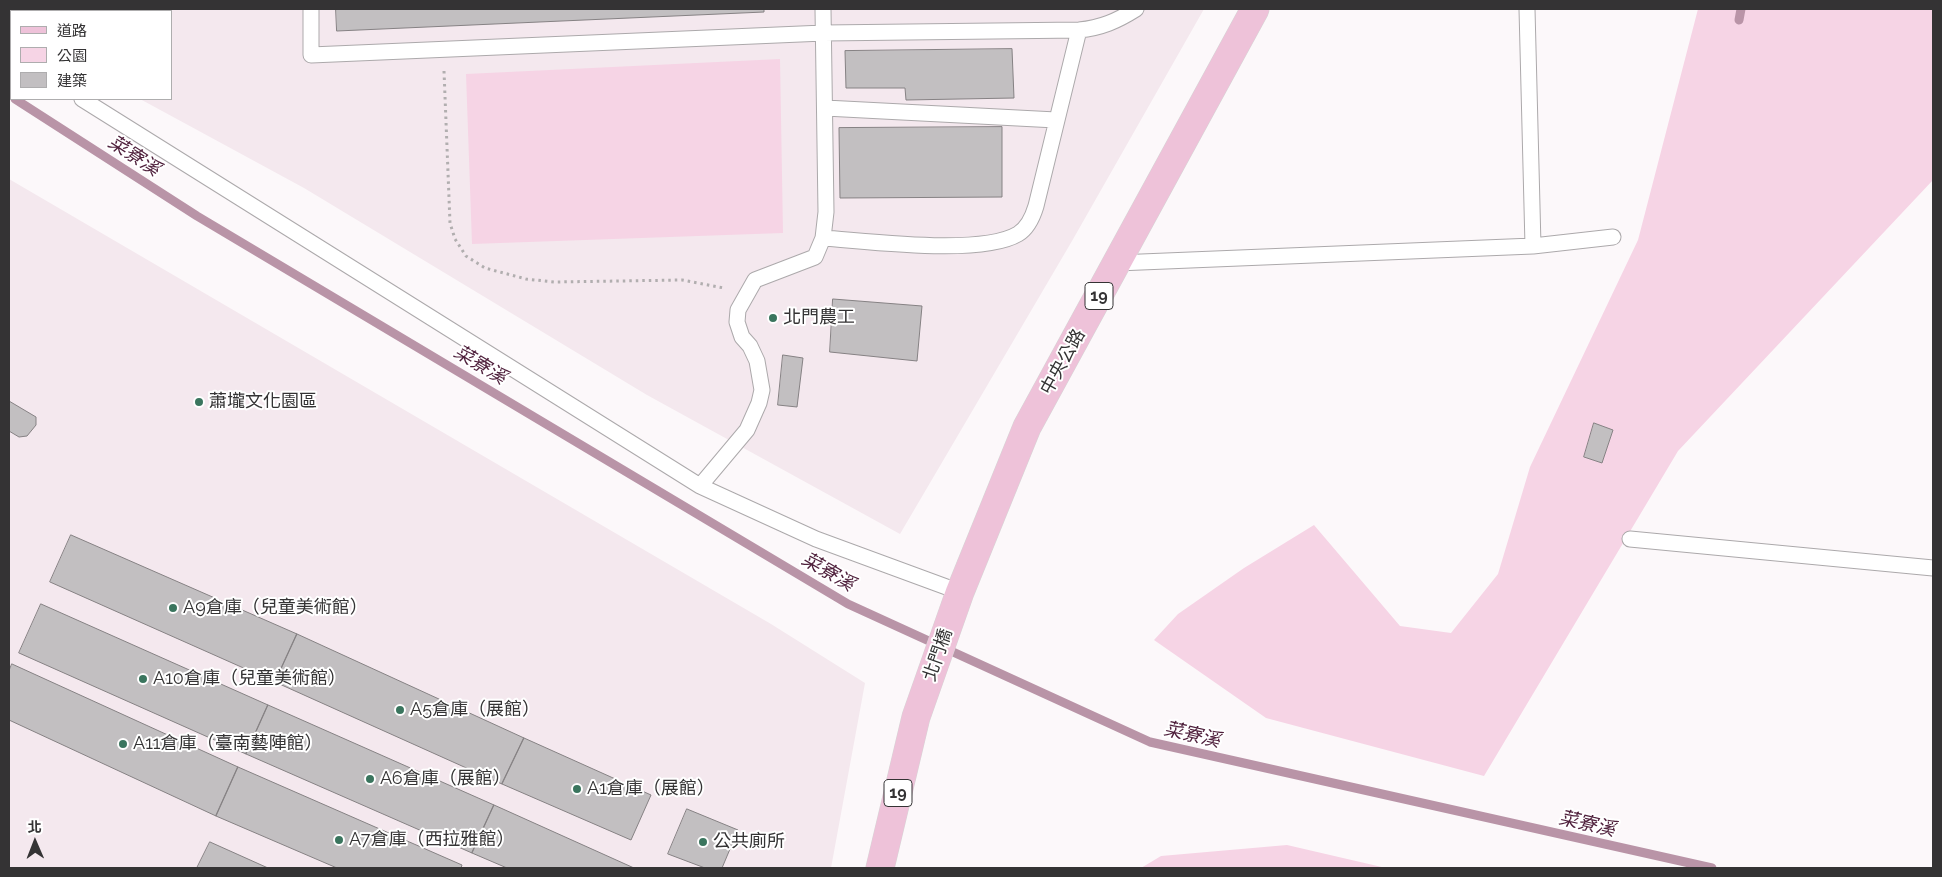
<!DOCTYPE html>
<meta charset="utf-8">
<style>
body{margin:0}
#map{position:relative;width:1942px;height:877px;overflow:hidden;background:#fcf8fa;font-family:Raleway,"Noto Sans TC",sans-serif}
canvas{display:block}
.frame{position:absolute;inset:0;border:10px solid #343334;pointer-events:none}
.legend{position:absolute;left:10px;top:10px;width:162px;height:90px;box-sizing:border-box;background:#fff;border:1px solid #aeadae;margin:0;padding:6px 9px;list-style:none;font-size:15px;color:#343334}
.legend li{display:flex;align-items:center;gap:10px;height:25px}
.legend b{width:25px;border:1px solid #aeadae}
.north{position:absolute;left:10px;top:817px;width:50px;height:50px;-webkit-text-stroke:4px #fff;paint-order:stroke;rotate:359deg;font-size:14px;font-weight:700;line-height:20px;text-align:center;color:#343334}
.north::after{content:'';display:block;margin:auto;width:18px;height:22px;background:#343334;clip-path:polygon(50% 0,100% 100%,50% 72%,0 100%)}
</style>
<div id="map">
<canvas width="1942" height="877"></canvas>
<div class="frame"></div>
<ul class="legend">
<li><b style="height:6px;background:#eec2d9"></b>道路</li>
<li><b style="height:14px;background:#f6d4e5"></b>公園</li>
<li><b style="height:14px;background:#c2bfc1"></b>建築</li>
</ul>
<div class="north">北</div>
</div>
<script>
const g = document.querySelector('canvas').getContext('2d');
g.lineJoin = 'round';
function fill(path, color) { g.fillStyle = color; g.fill(path, 'evenodd'); }
function trace(path, color, width, dash) { g.strokeStyle = color; g.lineWidth = width; g.lineCap = dash ? 'butt' : 'round'; g.setLineDash(dash || []); g.stroke(path); }
function write(font, color, halo, rows, align = 'center') {
  g.font = font + ' Raleway,"Noto Sans TC",sans-serif'; g.lineWidth = 4; g.setLineDash([]); g.textBaseline = 'middle'; g.strokeStyle = halo; g.fillStyle = color; for (const [text, x, y, turn = 0] of rows) {
    g.save(); g.translate(x, y); g.rotate((+turn || 0) * Math.PI / 180); g.textAlign = isNaN(turn) ? turn : align; if (halo) g.strokeText(text, 0, 0); g.fillText(text, 0, 0); g.restore();
  }
}
fill(new Path2D(`
 M9,9H1204L1072,241L900,534L647,395L304,188L140,99H171V11H11V28L9,27Z
 M9,179L771,624L865,683L831,868H9Z`), '#f4e8ee');
fill(new Path2D(`
 M1698,9H1933V180L1678,451L1484,776L1266,718L1154,640L1178,614L1244,568L1314,525L1400,626L1451,633L1498,574L1530,467L1638,240Z
 M780,59L783,233L472,244L466,74Z
 M1287,845L1386,868H1141L1161,856Z`), '#f6d4e5');
trace(new Path2D(`
 M1739,20L1741,9
 M15,99L197,216L848,604L1150,742L1712,868`), '#b994a7', 9);
const building = new Path2D(`
 M336,9H764V12L337,31Z
 M1012,49L1014,98L906,100L905,88H846L845,51Z
 M1002,127V197L840,198L839,128Z
 M833,299L922,306L917,361L830,352Z
 M783,355L803,358L797,407L778,405Z
 M9,401L36,417V425L27,436L19,437L9,431Z
 M1594,423L1613,430L1602,463L1584,457Z
 M71,535L297,634L275,682L50,582Z
 M41,604L268,705L246,754L19,653Z
 M297,634L524,738L502,784L275,682Z
 M12,664L238,767L216,816L9,720V671Z
 M268,705L494,805L472,853L246,754Z
 M524,738L651,795L631,840L502,784Z
 M238,767L462,865L461,868H337L216,816Z
 M494,805L634,868H507L472,853Z
 M687,809L738,830L722,868H705L668,854Z
 M210,842L268,868H197Z`);
fill(building, '#c2bfc1');
trace(building, '#868284', 1);
const lane = new Path2D(`
 M311,9V55L824,33L1079,30C1101,28 1117,21 1136,9
 M1527,9L1533,246
 M9,53L11,55
 M82,99L700,486L816,539L960,592
 M825,108L1056,120
 M823,238C868,241 981,256 1018,234C1028,228 1033,216 1036,206L1079,30
 M1117,263L1533,246L1613,237
 M700,486L747,430L759,403L762,390L757,361L750,346L742,337L737,322L738,310L755,280L815,257L823,238L826,212L823,9
 M1630,539L1933,568`);
const primary = new Path2D(`
 M880,868L916,717L960,592L1027,427L1255,9`);
trace(lane, '#aca9ab', 17);
trace(primary, '#d6d6d6', 29);
trace(new Path2D(`
 M444,71L450,223L455,239L466,256L485,268L526,279L554,282L682,280L724,288`), '#b1aeaf', 3, [2.5, 4]);
trace(lane, '#fff', 15);
trace(primary, '#eec2d9', 28);
for (const [x, y, r, color] of [
 [773,318,5,"#3a755e"],
 [199,402,5,"#3a755e"],
 [173,608,5,"#3a755e"],
 [143,679,5,"#3a755e"],
 [400,710,5,"#3a755e"],
 [123,744,5,"#3a755e"],
 [370,779,5,"#3a755e"],
 [577,789,5,"#3a755e"],
 [339,840,5,"#3a755e"],
 [703,842,5,"#3a755e"]
]) { const dot = new Path2D(); dot.arc(x, y, r, 0, 2 * Math.PI); g.fillStyle = color; g.fill(dot); trace(dot, '#fff', 2); }
for (const [x, y, w] of [
 [1099,296,28],
 [898,793,28]
]) { const box = new Path2D(); box.roundRect(x - w / 2, y - 13.5, w, 27, 4); g.fillStyle = '#fff'; g.fill(box); trace(box, '#343334', 1); }
write('bold 16px', '#343334', null, [
 ["19",1099,296],
 ["19",898,793]
]);
write('18px', '#343334', '#fff', [
 ["北門農工",783,318],
 ["蕭壠文化園區",209,402],
 ["A9倉庫（兒童美術館）",183,608],
 ["A10倉庫（兒童美術館）",153,679],
 ["A5倉庫（展館）",410,710],
 ["A11倉庫（臺南藝陣館）",133,744],
 ["A6倉庫（展館）",380,779],
 ["A1倉庫（展館）",587,789],
 ["A7倉庫（西拉雅館）",349,840],
 ["公共廁所",713,842]
], 'left');
write('18px', '#343334', '#fff', [
 ["中央公路",1063,362,-61],
 ["北門橋",938,655,-71]
]);
write('italic 19px', '#4f203c', '#fff', [
 ["菜寮溪",134,156,33],
 ["菜寮溪",480,365,31],
 ["菜寮溪",828,572,30],
 ["菜寮溪",1192,735,13],
 ["菜寮溪",1587,824,13]
]);
</script>
